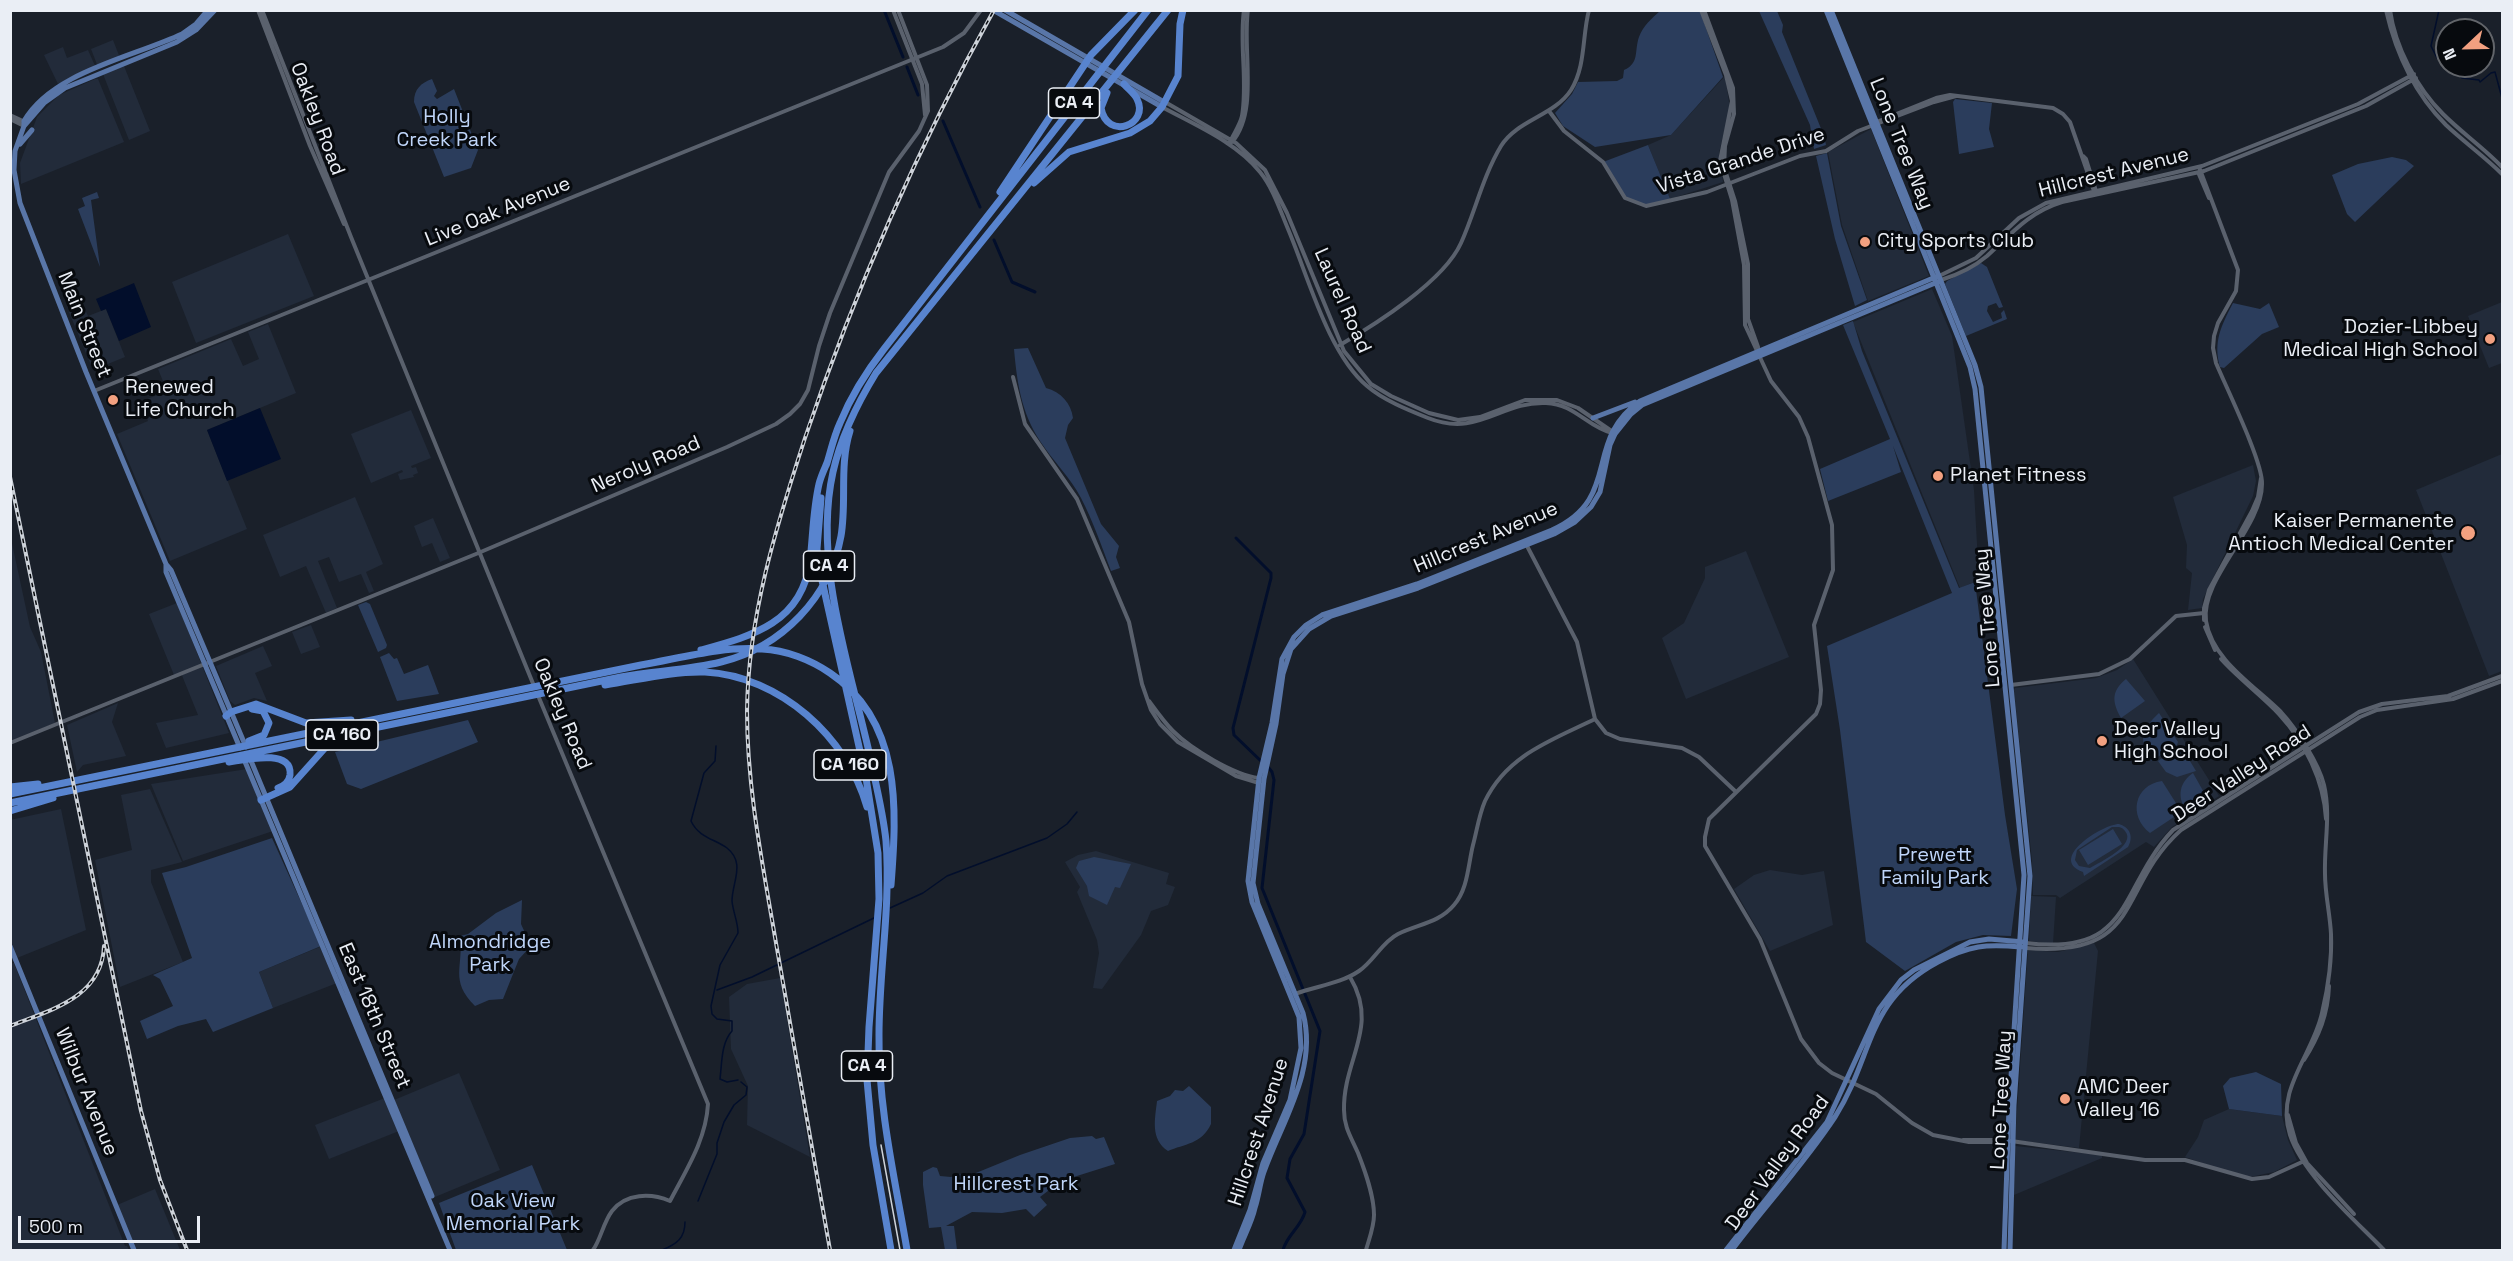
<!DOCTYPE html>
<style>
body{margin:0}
#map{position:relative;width:2513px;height:1261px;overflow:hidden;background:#1a202a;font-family:"Space Grotesk",sans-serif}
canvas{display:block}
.frame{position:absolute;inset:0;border:12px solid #eaeef5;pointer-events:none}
.north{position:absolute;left:2435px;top:18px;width:60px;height:60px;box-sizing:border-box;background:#070a0e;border:2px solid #62656a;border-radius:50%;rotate:248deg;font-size:16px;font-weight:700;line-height:24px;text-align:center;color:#eaeef5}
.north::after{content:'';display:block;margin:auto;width:21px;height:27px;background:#f2a080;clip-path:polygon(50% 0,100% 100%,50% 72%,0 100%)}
.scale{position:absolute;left:18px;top:1216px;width:182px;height:27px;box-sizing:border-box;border:3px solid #eaeef5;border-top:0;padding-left:8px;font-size:18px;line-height:21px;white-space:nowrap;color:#eaeef5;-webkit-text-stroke:4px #070a0e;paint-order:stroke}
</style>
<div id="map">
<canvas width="2513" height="1261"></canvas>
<div class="frame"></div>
<div class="north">N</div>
<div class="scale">500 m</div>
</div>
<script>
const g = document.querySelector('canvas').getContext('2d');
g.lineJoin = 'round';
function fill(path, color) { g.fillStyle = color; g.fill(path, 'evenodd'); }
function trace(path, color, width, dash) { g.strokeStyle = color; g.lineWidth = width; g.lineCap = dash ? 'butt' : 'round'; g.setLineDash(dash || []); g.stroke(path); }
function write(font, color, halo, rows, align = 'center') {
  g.font = font + ' "Space Grotesk",sans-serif'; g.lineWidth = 6; g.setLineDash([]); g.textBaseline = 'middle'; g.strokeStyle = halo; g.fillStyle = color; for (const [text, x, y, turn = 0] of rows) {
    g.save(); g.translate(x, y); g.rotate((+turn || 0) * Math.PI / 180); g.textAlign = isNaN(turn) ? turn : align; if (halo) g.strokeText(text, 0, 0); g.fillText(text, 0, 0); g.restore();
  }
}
fill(new Path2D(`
 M113,40L120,58L98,67L91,49Z
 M63,47L67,58L88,50L96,68L58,84L44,55Z
 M124,66L150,131L129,140L103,74Z
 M1725,76L1730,108L1719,153L1723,182L1670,199L1648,145L1671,135Z
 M95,79H98L124,142L21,184L20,163L37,117L59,95Z
 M1871,129L1929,276L1868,301L1842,225L1828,152Z
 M288,234L314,296L196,343L172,282Z
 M1932,289L1952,336L1974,490L1979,580L1960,588L1853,322Z
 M2502,302V363L2489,368L2468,316Z
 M84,307L88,316L106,309L125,357L93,370L69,312Z
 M268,324L296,393L207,430L247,529L170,561L117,434L148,421L140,402L167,391L158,369L231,339L243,366L259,359L248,332Z
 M411,410L431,458L411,466L412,468L416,467L418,473L413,475L414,477L400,480L398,474L403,472L402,470L371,483L351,434Z
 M2502,454V671L2489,676L2416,490Z
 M2253,465L2256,481L2253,496L2203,599L2202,608L2188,610L2192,573L2186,568L2187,545L2173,497Z
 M355,497L383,564L366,572L374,591L369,593L361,574L339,582L329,557L318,561L337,608L326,613L306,566L280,577L263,535Z
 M433,518L450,558L440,562L432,543L422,547L414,526Z
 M10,534L30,627L41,652L55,723L10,741Z
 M1746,551L1789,657L1686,699L1662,638L1684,623L1705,578V567Z
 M177,603L229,733L166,748L156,723L198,715L181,673L174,675L149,614Z
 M311,625L320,647L301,654L292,632Z
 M263,646L272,666L255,673L267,701L254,698L235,705L230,701L216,666Z
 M2133,659L2219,796L2172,827L2154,847L2146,842L2060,898L2056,895H2033L2032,861L2014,690L2015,688L2096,678L2117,670Z
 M118,703L112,722L126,756L83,765L77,772L67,725Z
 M247,769L273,831L183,861L151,784Z
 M150,789L182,862L151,870V882L183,962L120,987L95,860L132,850L121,795Z
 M61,809L86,930L17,958L11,941L10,820Z
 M1096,851L1169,873L1166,884L1175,887L1168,905L1151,911L1141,935L1102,989L1093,988L1099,953L1097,940L1077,892L1080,887L1065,862L1078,855Z
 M1770,870L1802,875L1824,871L1833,925L1770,951L1734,889L1754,875Z
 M2031,896L2056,897L2053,944L2029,941Z
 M2094,943L2098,951L2079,1148L2015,1140L2028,950L2058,952Z
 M322,946L337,983L273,1008L259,972Z
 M14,963L125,1246H127L129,1250H11L10,964Z
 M780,978L810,1157L747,1125L748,1086L731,1049L729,997L747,984Z
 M459,1073L500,1170L435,1197L394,1100Z
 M385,1098L399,1131L329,1159L315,1125Z
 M2229,1109L2282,1116L2288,1140L2297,1160L2274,1172L2245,1178L2185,1157L2198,1137L2204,1120Z
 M2015,1146L2102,1155V1158L2014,1195Z
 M155,1189L180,1250H136L117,1205Z`), '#222b3a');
fill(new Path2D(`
 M1660,11H1700L1723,77L1671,135L1595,147L1563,126L1555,113L1572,94L1578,82L1617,81L1623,78L1624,70C1640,63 1634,51 1639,37C1643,26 1652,18 1660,11Z
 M1759,11H1777L1783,25L1782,32L1824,136L1826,145L1814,149L1810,125Z
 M432,79L437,91L434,96L437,99L454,89L478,150L471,168L444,177L414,102C414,89 421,83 432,79Z
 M1955,99L1992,103L1989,129L1994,147L1959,154L1953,102Z
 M1648,145L1671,201C1624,211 1624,199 1603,162Z
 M1827,153L1841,226L1867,300L1855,306L1835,239L1816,156Z
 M2392,157L2406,160L2414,166L2355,222L2347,214L2332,175L2358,164Z
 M97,192L99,198L91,200L100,267L78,209L85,206L82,198Z
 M1981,263L1987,267L2003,307L1999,308L1996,303L1988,306L1987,311L1993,322L2002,318L2001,313L2004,310L2007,319L1966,336L1945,284L1947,281Z
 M2233,303L2260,309L2269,303L2279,327L2262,334L2224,368L2220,367C2213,342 2221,326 2233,303Z
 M1853,321L1862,351L1959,588L1975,582L2005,815L2017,889L2011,936L1983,935L1956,942L1905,971L1866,942L1840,730L1827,646L1952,593L1893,446L1901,472L1828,501L1820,469L1890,439L1843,325Z
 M1028,348L1046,388C1061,392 1071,403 1073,418L1068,425L1065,438L1101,524L1119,546L1116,557L1120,568L1111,571C1102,547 1093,521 1081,498C1070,477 1053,461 1040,441C1021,412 1017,382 1014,349Z
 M366,602L370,604L387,645L386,648L378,652L358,605Z
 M389,653L394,659L397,658L404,674L428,665L439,694L397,701L380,657Z
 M2126,679L2145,701L2121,718C2112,702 2111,691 2126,679Z
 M2159,713L2178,742L2177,745L2151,761C2139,739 2140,731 2159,713Z
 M468,720L478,742L361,789L347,784L335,752Z
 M2179,747L2182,748L2196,771L2177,777L2166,772L2158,761Z
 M2193,773L2206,796L2185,809C2177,795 2180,782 2193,773Z
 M2162,781L2181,811L2180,813L2150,833C2128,816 2134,785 2162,781Z
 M2119,824C2130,827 2134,837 2128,847L2084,876L2083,872C2047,859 2103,824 2119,824ZM2112,827C2117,827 2122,826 2125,831C2137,845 2100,862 2090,868L2079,866L2075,860L2077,850Z
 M2113,829L2122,844L2088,865L2079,850Z
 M272,838L321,946L259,972L273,1008L213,1032L206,1019L178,1026L147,1039L140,1021L173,1006L160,979L153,975L192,958L162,873L186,867Z
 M1094,857L1131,864L1120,888L1115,887L1107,905L1089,896L1087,886L1076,868L1079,861Z
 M522,900L521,924L531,946L519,959L503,999L489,1000L475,1006C449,980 464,967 460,936L468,934L496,913Z
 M2256,1072L2281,1084L2282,1116L2229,1109L2223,1086L2230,1078Z
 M1189,1086L1211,1107V1124C1202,1144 1184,1144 1168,1151C1150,1139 1155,1119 1157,1101L1170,1096L1175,1090L1183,1091Z
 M1092,1136L1096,1139L1104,1137L1115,1164L1061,1181L1040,1197L1047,1205L1034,1217L1026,1209L1002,1213L972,1212L946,1226H954L957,1250H945L941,1227L929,1228L923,1185V1172L933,1167L937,1168L940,1176L951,1177L957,1174L971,1175L1020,1155L1070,1138Z
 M532,1165L567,1250H456L439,1203Z`), '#2b3d5c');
fill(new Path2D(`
 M134,283L151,327L119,341L106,309L101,311L96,299Z
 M260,408L281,459L227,481L207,430Z`), '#020e2b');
trace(new Path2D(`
 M2439,10L2431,46L2437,58L2446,65
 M2448,66L2462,78L2479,80L2480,82L2491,73L2495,72L2502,98
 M716,746L715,761L704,773L691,821C699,838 715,839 727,848C746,863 732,882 732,901C733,912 738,922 738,933L720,965L711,1006L712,1014L717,1019L732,1021V1031C721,1043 722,1063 720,1079L727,1082L738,1080
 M890,908L923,893L947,876L1047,838L1067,824L1077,812
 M717,990L752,977L876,917
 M698,1201L717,1154V1143L724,1122L734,1105L746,1095L747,1087L741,1082
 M662,1250C677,1244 685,1238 685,1222`), '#020e2b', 1.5);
trace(new Path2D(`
 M884,10L903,57
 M907,67L918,95
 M943,121L980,207
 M994,240L1012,282L1035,292
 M1236,538L1271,573V578L1233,728L1234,735L1263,763
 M1268,767L1272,772L1274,780L1262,888L1320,1031L1304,1134L1290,1159L1287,1178L1305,1212C1301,1227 1287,1235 1283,1250`), '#020e2b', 3);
trace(new Path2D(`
 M258,10L310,146L344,224
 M262,10L351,237L534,686
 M893,10L922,84L925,115
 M1701,10L1726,75L1732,101L1720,161L1732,200L1744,265L1745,325L1771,381L1799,417L1808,437L1832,525L1833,570L1814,625L1821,690L1820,704L1816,714L1709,819L1705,837V846L1760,939L1801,1039L1819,1063L1832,1073L1876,1094L1912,1123L1933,1135L1969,1142H2007
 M1704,10L1733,88L1734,114L1725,146L1724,167L1735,201L1748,264V319L1758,347V352
 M2386,10C2396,54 2414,93 2446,125C2464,142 2485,157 2502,174
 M2390,10C2395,47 2417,88 2443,114C2462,133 2484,148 2502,167
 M1165,102L1236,143L1265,170L1287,213L1344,351L1371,384L1391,396L1429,413L1458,420L1480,417L1525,400H1557L1578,408L1613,432
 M1162,107C1195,125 1236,142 1260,172C1273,188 1280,210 1288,229C1308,276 1328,353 1367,386C1383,400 1408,410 1428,418C1478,438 1501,401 1546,403C1575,404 1587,427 1612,433
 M1549,111L1564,131L1603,162L1625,198L1646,206L1707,192L1800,156L1826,151L1858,131L1934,102L1956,96
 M10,115L25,122
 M10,119L24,126
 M1874,123L1936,98L1950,95L2053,108L2063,114L2070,122L2094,191
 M1230,142C1234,133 1240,125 1242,116C1248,81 1239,45 1244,10
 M1232,142C1259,111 1242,50 1248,10
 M2083,156L2086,159L2096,191
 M2199,167L2238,270L2236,291L2218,323L2214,336L2213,348L2216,363C2226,387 2263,462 2262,484C2262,528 2200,579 2206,621C2212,660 2255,686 2281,712C2296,728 2319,764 2324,785C2331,815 2324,844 2325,874C2325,894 2330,914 2331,934C2332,959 2328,988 2322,1013C2313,1055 2275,1089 2290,1135C2303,1175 2355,1220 2384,1250
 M2198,172L2209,198
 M1939,276L1976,258L2019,218L2046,203L2202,166L2358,104L2414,74
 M1941,280C1957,275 1974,267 1987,256C2011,234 2029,212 2062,202L2204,171L2366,106L2416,78
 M1340,345C1376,324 1444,281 1461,243C1475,212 1483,176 1501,146C1517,120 1554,116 1571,90C1586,66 1582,36 1589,10
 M1013,377L1025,424L1077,499L1129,622L1142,684L1151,710L1160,724L1178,742L1236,776L1259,783
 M94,391L943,47L964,33L981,10
 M1526,544L1577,642L1595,719L1606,733L1620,739L1682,748L1699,757L1735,791
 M2204,620V608L2209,590L2252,511L2258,497L2261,478
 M2205,627L2215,650
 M2221,659C2239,679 2261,695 2279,714C2305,742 2324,781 2326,819
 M2011,685L2099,674L2130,659L2176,616L2204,613
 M537,693L708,1104C706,1140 686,1170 670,1201C651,1193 626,1193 612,1211C603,1223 601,1239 593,1250
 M1149,701C1157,712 1164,722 1173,731C1191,749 1234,775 1259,778
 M10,743L476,554L727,447L776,424L790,414L800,404L808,390L819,346L830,313L889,172L919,131L928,111L927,85L898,10
 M2026,943C2135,956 2117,889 2173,830L2359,712L2382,704L2448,696L2502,676
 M2026,948C2145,958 2116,888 2181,830L2360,717L2377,710L2453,699L2502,681
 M1350,977C1380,1027 1343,1059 1344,1110C1344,1127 1351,1137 1358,1153C1365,1171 1374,1195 1374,1215C1374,1227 1369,1239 1366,1250
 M1295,994C1316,986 1340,984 1359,971C1374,961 1382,942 1398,934C1418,924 1439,923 1454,905C1468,889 1468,865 1473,845C1477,830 1479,815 1485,801C1507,755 1552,740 1595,719
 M2304,1060C2319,1036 2328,1014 2329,986
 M2288,1115L2296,1143L2307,1163L2354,1214
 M1963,1140H2004L2145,1160H2185L2252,1179L2269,1177L2302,1162`), '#5a616d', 4);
trace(new Path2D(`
 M208,10L196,24L182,34C133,57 52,72 24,121V126L15,151L14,170L20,203L86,372L166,564V572L240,748
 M993,10L1162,107
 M1005,10L1164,102
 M1826,10L1970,367L1975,389L2024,875L2009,1108L2004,1250
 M1831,10L1975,365L1981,387L2030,876L2014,1105L2010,1250
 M24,126L44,103L65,88L177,42L196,30L215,10
 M20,144L32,130
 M1593,418L1635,402
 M166,564L171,570L246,747
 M249,756L432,1196
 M243,757L450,1250
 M10,946L134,1250
 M1234,1250L1250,1210L1263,1163L1290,1100L1301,1048L1299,1017L1252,902L1248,881L1259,778L1272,723L1282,659L1294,637L1306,625L1322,615L1417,584L1552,530C1623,498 1582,441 1640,401L1938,276
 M1239,1250C1244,1236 1252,1222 1255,1208C1259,1196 1260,1183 1264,1172C1282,1121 1318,1070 1303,1013L1258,904L1253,883L1264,779L1276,724L1283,674L1291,649L1309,629L1331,616L1418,588L1554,534L1575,522L1591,507L1600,492L1610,445L1615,434L1631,414L1642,405L1940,281
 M1726,1250L1827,1122L1879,1009L1901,980L1914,970L1970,942L1989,939L2024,942
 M1732,1250C1765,1206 1804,1164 1835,1117C1874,1056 1865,1001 1938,962C1970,945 1986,944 2021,947`), '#5976a8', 5);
trace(new Path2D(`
 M1107,93L1101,108C1107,141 1150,125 1137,99C1134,93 1128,89 1124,84
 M1034,183L1069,152L1130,133L1150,121L1162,107L1178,76L1180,24L1183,10
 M1000,192L1091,55L1135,10
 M821,498L817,549L819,567L866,778L878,853L879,899L869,1027L867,1080L873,1145L891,1250
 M701,650C752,636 802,623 810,561C813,535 813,510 819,484C821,476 824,470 827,463C831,450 834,436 840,423C851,396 866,372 884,349L1148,10
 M605,685C638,680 672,671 705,672C780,676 847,737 867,807
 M226,716L231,712L256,704L306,723L351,720
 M249,741L264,735L269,723L263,711L252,709
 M229,762C244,760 293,748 290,775C289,782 284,786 278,788
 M10,787L38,784
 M10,794L641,665C681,658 722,646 762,649C786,650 811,660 830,673C902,721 897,809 891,885
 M261,800L290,787L325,748L353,737
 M10,803L621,677C654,671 689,670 721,662C782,647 830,597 841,536C847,501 839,466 850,431
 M10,811L53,798
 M907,1250C895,1179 878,1108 879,1035C879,970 891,906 886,841C883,811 875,781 869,752C849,664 813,562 833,472C841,436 857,404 876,373L1168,10`), '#5884cf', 7);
trace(new Path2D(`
 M881,1145L900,1250`), '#cdd2d9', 1.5);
const rail = new Path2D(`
 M10,477L141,1111L160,1180L187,1250
 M10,1026C50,1010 102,998 104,946
 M830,1250C812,1148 794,1045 776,943C763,866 747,789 747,711C748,617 776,527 805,438C855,290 918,147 994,10`);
trace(rail, '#cdd2d9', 4);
trace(rail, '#070a0e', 1.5, [4.5]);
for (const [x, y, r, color] of [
 [1865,242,6,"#f2a080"],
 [2490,339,6,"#f2a080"],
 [113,400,6,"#f2a080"],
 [1938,476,6,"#f2a080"],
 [2468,533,8,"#f2a080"],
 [2102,741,6,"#f2a080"],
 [2065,1099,6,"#f2a080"]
]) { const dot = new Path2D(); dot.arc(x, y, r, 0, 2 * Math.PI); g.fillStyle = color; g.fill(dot); trace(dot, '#070a0e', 2); }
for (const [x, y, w] of [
 [1074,103,51],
 [829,566,51],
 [342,735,72],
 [850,765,72],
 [867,1066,51]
]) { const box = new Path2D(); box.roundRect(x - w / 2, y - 15, w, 30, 4.5); g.fillStyle = '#070a0e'; g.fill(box); trace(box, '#eaeef5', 1.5); }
write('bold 18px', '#eaeef5', null, [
 ["CA 4",1074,103],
 ["CA 4",829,566],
 ["CA 160",342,735],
 ["CA 160",850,765],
 ["CA 4",867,1066]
]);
write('20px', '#bfd5f9', '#070a0e', [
 ["Holly",447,118],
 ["Creek Park",447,141],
 ["Prewett",1935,856],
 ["Family Park",1935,879],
 ["Almondridge",490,943],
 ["Park",490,966],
 ["Hillcrest Park",1016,1185],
 ["Oak View",513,1202],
 ["Memorial Park",513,1225]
]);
write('20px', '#eaeef5', '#070a0e', [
 ["Oakley Road",317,119,69],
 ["Lone Tree Way",1901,144,68],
 ["Vista Grande Drive",1741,161,-18],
 ["Hillcrest Avenue",2114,173,-14],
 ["Live Oak Avenue",498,212,-22],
 ["Laurel Road",1342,301,66],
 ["Main Street",84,325,68],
 ["Neroly Road",646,465,-23],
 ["Hillcrest Avenue",1486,538,-23],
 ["Lone Tree Way",1988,618,-95],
 ["Oakley Road",562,714,67],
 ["Deer Valley Road",2242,774,-33],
 ["East 18th Street",374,1016,67],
 ["Wilbur Avenue",86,1092,68],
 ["Lone Tree Way",2002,1100,-87],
 ["Hillcrest Avenue",1259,1132,-72],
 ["Deer Valley Road",1778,1163,-54]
]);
write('20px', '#eaeef5', '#070a0e', [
 ["City Sports Club",1877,242],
 ["Dozier-Libbey",2478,328,"right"],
 ["Medical High School",2478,351,"right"],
 ["Renewed",125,388],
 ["Life Church",125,411],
 ["Planet Fitness",1950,476],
 ["Kaiser Permanente",2454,522,"right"],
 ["Antioch Medical Center",2454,545,"right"],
 ["Deer Valley",2114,730],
 ["High School",2114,753],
 ["AMC Deer",2077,1088],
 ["Valley 16",2077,1111]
], 'left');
</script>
